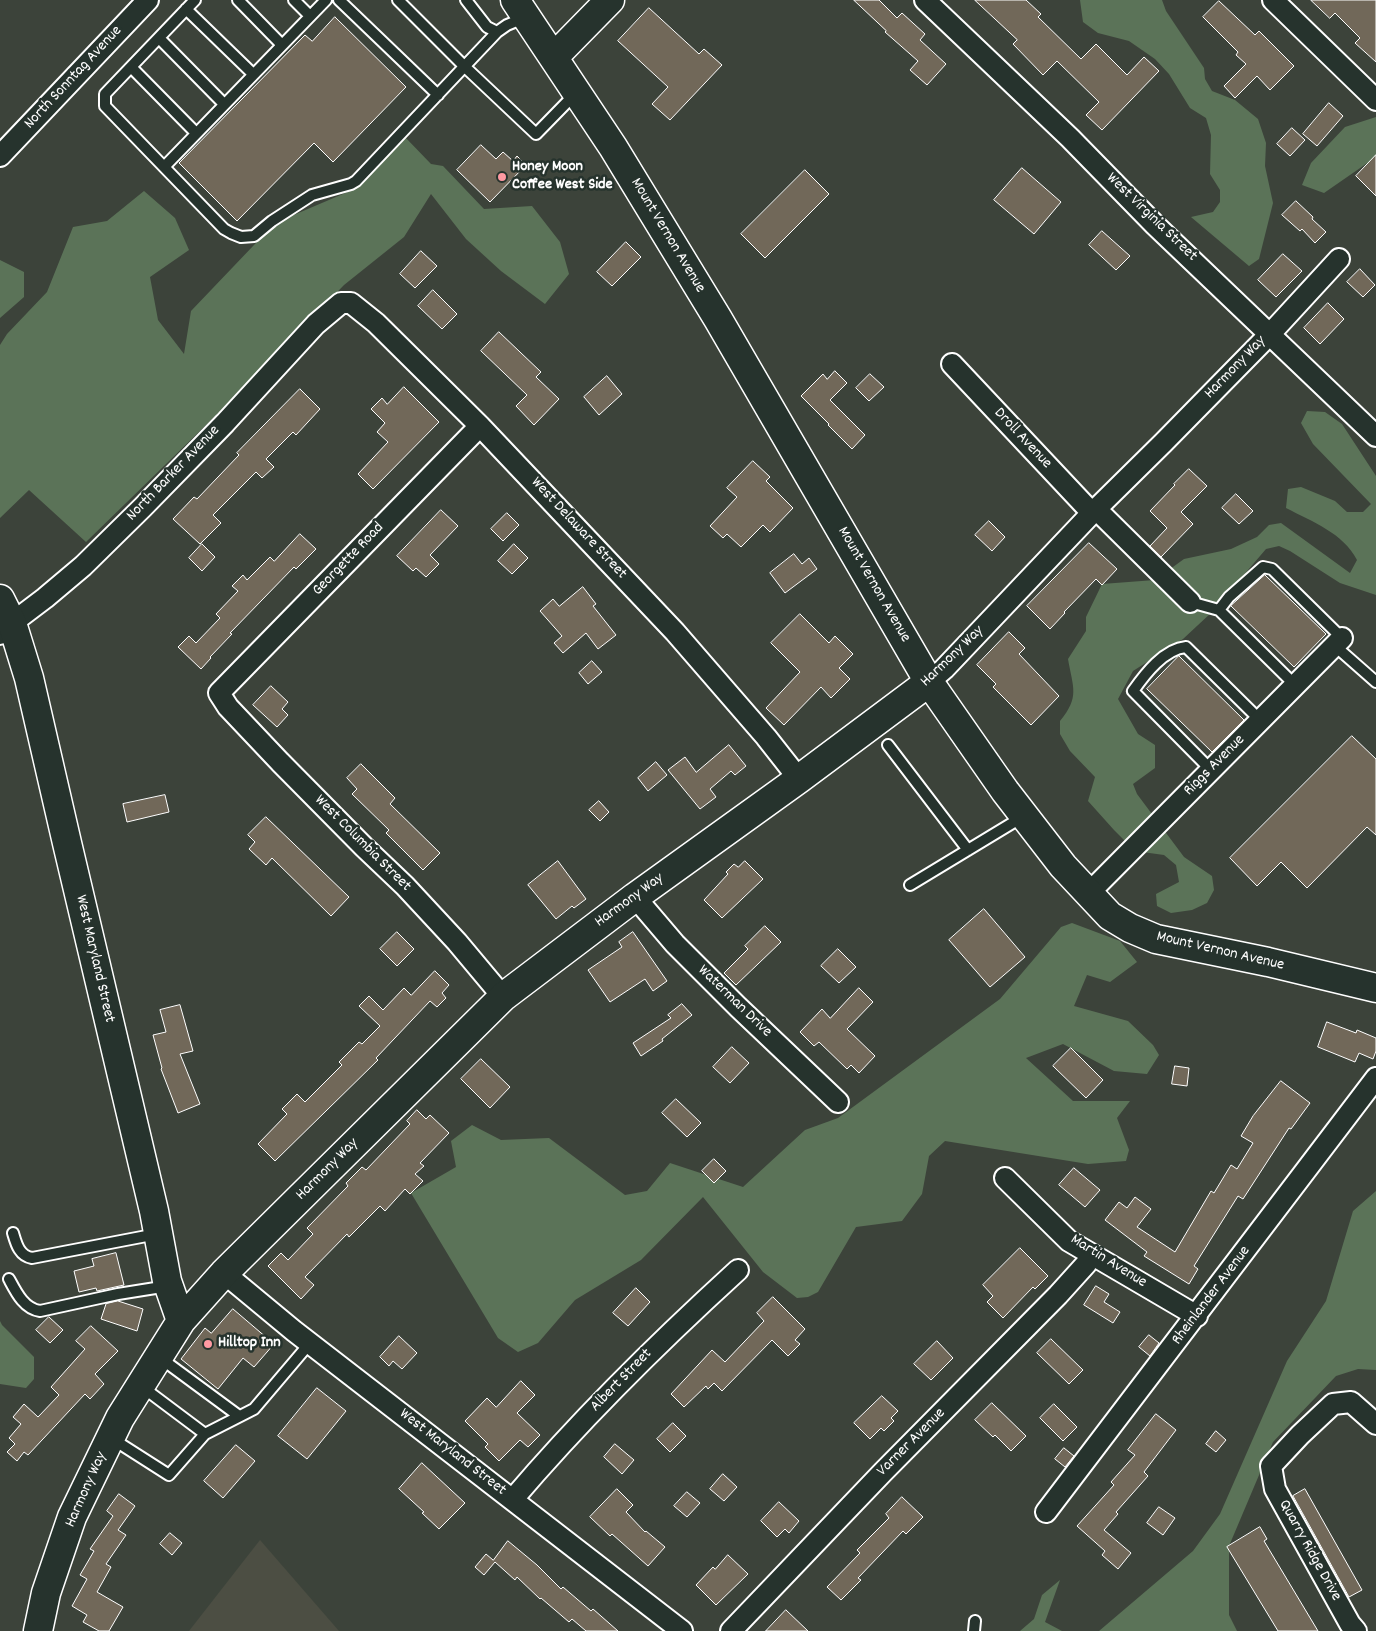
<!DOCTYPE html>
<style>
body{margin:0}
canvas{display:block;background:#3c433a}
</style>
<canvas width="1376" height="1631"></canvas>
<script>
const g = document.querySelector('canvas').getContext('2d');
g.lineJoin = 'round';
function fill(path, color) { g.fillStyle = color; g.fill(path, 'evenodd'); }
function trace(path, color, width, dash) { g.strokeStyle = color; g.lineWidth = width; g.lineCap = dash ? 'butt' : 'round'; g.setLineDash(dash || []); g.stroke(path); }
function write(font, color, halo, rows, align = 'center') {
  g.font = font + ' Dekko,sans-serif'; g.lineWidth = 5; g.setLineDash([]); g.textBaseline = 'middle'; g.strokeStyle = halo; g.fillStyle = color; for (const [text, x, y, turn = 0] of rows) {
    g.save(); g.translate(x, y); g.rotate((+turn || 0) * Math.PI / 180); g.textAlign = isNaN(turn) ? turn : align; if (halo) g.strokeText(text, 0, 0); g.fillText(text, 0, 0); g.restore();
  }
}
fill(new Path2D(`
 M260,1540L339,1631H189Z`), '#4c4e43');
fill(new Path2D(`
 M1080,0H1162L1166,11L1204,68L1205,79L1212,91L1235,100L1258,119L1266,143L1265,166L1273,203L1259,259L1249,266L1191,217L1213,212L1220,202V190L1210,174L1211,135L1206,118L1190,108L1169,74L1155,59L1129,41L1098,33L1083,22Z
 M1376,117V157L1324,193L1302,185L1311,163L1345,127Z
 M404,136L431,164L443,166L484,209L532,206L560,242L569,274L545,304L501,271L466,239L431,194L404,237L344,285L244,388L86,542L29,490L0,518V345L7,334L47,292L73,227L107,221L144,191L175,218L189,250L150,277L158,320L184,354L191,311L275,223L350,191Z
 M0,260L24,272V297L0,318Z
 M1307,411L1325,412L1342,424L1376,476V595L1340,583L1290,551L1279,546L1266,549L1212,612L1183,639L1133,671L1118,699L1138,734L1155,745V768L1133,784L1137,794L1184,857L1212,876L1214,890L1207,903L1192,910L1171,913L1157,906L1156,894L1179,882L1176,865L1164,855L1135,851L1114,830L1088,801L1095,777L1070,751L1060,734V721C1080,697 1073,688 1068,659L1086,631V617L1102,584L1155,580L1184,559L1231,549L1257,537L1269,525L1281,523L1350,573L1357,560C1343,533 1313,522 1286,508L1288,489L1301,487L1335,501L1347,512H1363L1371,504L1313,444L1301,423Z
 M1072,923L1120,941L1137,962L1110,982L1087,975L1074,1006L1128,1021L1153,1045L1159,1055L1147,1074L1114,1071L1063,1044L1026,1058L1073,1101H1130L1117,1118L1129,1150L1126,1161L1088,1164L945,1141L929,1156L922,1194L902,1221L856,1227L818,1292L808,1297L797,1298L763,1272L703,1197L641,1260L575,1300L538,1343L518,1352L498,1338L411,1193L456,1167L451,1141L472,1125L501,1140L549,1138L625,1195L647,1191L670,1163L743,1187L805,1130L838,1118L1000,999L1061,927Z
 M1376,1191V1370L1358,1369L1336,1376L1273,1442L1229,1546V1615L1237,1631H1099L1193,1551L1220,1514L1287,1361L1326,1301L1353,1211Z
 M0,1321L2,1325L34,1357V1379L26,1388L0,1384Z
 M1060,1580L1045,1622L1062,1631H1020L1034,1619L1042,1595Z`), '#5b7358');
const building = new Path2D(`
 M854,0H879L897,18L902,13L925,34L920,40L946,64L927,85L910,70L918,61L885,32L886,31Z
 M975,0H1026L1041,14L1038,17L1081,59L1096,44L1127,75L1144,57L1159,71L1102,130L1086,115L1099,102L1057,61L1043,75L1013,44L1017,40Z
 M1311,0H1376V62L1355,43L1360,38L1335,13L1330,18Z
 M1219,1L1255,35L1259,31L1294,66L1270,90L1257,76L1235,98L1224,86L1246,64L1236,55L1238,52L1203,17Z
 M649,8L699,54L704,49L722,65L670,120L652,104L668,87L618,41Z
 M335,17L406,87L333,162L314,143L237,221L179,163L305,35L312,41Z
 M1329,103L1343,116L1317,146L1303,134Z
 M1292,128L1305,140L1290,156L1277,144Z
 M481,145L496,159L503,152L513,161L517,156L526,165L490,202L457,170Z
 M1376,155V196L1356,176Z
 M1022,168L1061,202L1034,234L994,200Z
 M805,170L829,194L765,258L741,234Z
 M1296,201L1313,217L1312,219L1326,232L1315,243L1302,229L1300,231L1282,215Z
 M1102,231L1130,256L1116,270L1089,245Z
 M626,242L641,257L612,286L597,272Z
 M421,251L437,266L415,288L400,274Z
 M1283,254L1302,271L1276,297L1258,280Z
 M1360,269L1375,285L1363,297L1347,282Z
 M433,290L457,314L442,329L418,306Z
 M1328,303L1344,319L1320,344L1304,328Z
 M499,332L541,372L536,377L559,399L534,425L516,406L527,395L481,351Z
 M835,371L847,383L830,400L865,435L852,449L828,425L829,424L801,396L823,374L827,379Z
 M870,374L884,387L869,401L856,388Z
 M607,376L622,394L599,415L584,397Z
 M404,387L439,422L373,489L358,474L388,442L377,432L385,423L371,409L382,398L387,404Z
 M300,389L320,409L296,435L293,432L266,459L274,467L262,478L256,472L213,515L221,523L200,544L173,519L194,497L197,499L239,455L237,453Z
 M753,461L770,477L766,481L793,508L770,532L763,525L741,547L727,534L723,538L710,526L737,497L727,488Z
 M1189,469L1207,486L1181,512L1193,524L1161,557L1150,546L1167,528L1150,511L1175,485L1174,484Z
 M1236,494L1253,511L1239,524L1222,508Z
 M441,510L458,526L430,555L439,564L426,577L416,568L413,571L397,556Z
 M507,513L519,525L503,541L491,529Z
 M989,521L1005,537L992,551L975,535Z
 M300,534L316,549L296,569L294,567L230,633L232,634L210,657L211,658L201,669L178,647L189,636L196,643L220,618L216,614L238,591L232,586L243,575L247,580L270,557L274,561Z
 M1089,543L1117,569L1102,585L1096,579L1064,612L1065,613L1050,629L1027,606Z
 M202,544L215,557L202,571L189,558Z
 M514,544L528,558L512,574L498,561Z
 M794,554L802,564L809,558L817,569L785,593L770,573Z
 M1265,575L1326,634L1294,667L1231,606Z
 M583,587L596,604L593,606L616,635L598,649L586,633L563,653L554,643L562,636L540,611L553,599L559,606Z
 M800,614L829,643L835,636L853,654L839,668L850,679L831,698L821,687L784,725L766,708L800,672L771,643Z
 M1009,632L1025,648L1019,654L1059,696L1031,725L993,687L996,684L977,665Z
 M1179,656L1244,720L1212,752L1147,689Z
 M592,661L602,672L588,684L579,673Z
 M271,686L288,702L282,709L288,715L277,727L253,705Z
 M1352,736L1376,759V835L1367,827L1307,888L1281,862L1257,886L1230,858Z
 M729,745L746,766L735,775L731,771L710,789L716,797L700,809L668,770L685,757L696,772Z
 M656,762L667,775L648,791L638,778Z
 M361,764L395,798L390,804L440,853L423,870L386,833L389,830L352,794L357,789L347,778Z
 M165,795L169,812L127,822L123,804Z
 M599,801L609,812L600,821L589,810Z
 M266,817L349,897L331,916L272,858L266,865L249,849L255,842L248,835Z
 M558,861L586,899L574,908L572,906L556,919L528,885Z
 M745,861L763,879L722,918L704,900L728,874L726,872L734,864L738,867Z
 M984,909L1025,957L990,987L949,940Z
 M765,926L781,942L736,985L724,973L748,949L745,946Z
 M397,932L414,949L397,966L380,949Z
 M633,932L667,981L653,991L645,979L610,1002L588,970L622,947L619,942Z
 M838,949L856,967L839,983L821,966Z
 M435,971L449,985L442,993L446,998L437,1007L430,1001L376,1058L378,1060L275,1161L258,1144L287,1114L282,1109L297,1094L305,1102L342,1065L339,1062L359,1042L362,1044L380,1026L359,1006L369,996L383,1010L404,988L411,995Z
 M859,988L873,1002L847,1029L875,1056L859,1073L851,1065L847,1069L819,1042L814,1046L800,1032L822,1009L830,1018Z
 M682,1004L692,1015L662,1039L663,1041L641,1056L633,1043L671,1018L668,1015Z
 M180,1005L193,1051L180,1054L200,1104L178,1113L161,1069L162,1068L153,1035L166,1032L160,1010Z
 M1327,1022L1356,1033L1357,1030L1376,1038V1051L1373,1059L1359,1053L1355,1062L1318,1047Z
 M732,1047L749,1063L730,1083L713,1067Z
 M1071,1048L1103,1080L1086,1098L1053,1066Z
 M481,1059L510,1087L490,1108L461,1079Z
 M1175,1066L1189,1068L1187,1086L1172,1084Z
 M1281,1081L1310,1103L1291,1129L1289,1128L1243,1199L1238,1196L1194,1266L1198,1269L1189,1284L1144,1256L1147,1252L1105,1220L1119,1202L1127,1208L1135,1197L1151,1209L1137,1227L1175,1252L1211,1191L1214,1193L1231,1165L1237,1169L1253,1143L1241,1136L1253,1116Z
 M676,1099L701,1123L687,1137L662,1113Z
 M417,1110L426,1119L430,1115L449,1133L420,1163L424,1166L415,1174L423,1181L410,1194L405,1189L385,1211L380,1206L349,1237L347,1234L305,1277L314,1285L301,1299L268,1266L281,1253L288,1260L313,1234L307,1228L348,1186L346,1183L362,1167L366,1170L410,1124L407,1121Z
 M714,1159L726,1171L714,1183L702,1171Z
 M1074,1168L1100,1190L1085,1207L1059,1185Z
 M1020,1248L1048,1276L1035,1289L1033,1287L1003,1318L987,1302L993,1296L983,1285Z
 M116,1253L124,1285L97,1291L96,1288L79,1292L74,1271L94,1266L92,1259Z
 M1096,1286L1109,1294L1104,1302L1120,1312L1113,1323L1084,1305Z
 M636,1288L650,1302L628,1326L613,1313Z
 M773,1297L805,1329L795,1340L800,1344L788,1356L772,1340L722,1391L714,1383L708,1389L706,1386L684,1407L671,1394L712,1350L725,1362L764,1321L757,1313Z
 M118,1301L143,1309L137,1331L101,1319L106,1304Z
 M233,1309L274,1344L254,1367L243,1358L218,1389L181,1359L205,1328L211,1333Z
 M49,1317L63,1330L50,1343L36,1330Z
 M91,1326L118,1351L95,1374L104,1384L90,1399L85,1394L28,1455L24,1452L17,1461L7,1452L15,1444L9,1438L21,1424L13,1417L24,1404L38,1417L59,1395L51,1387L85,1349L76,1341Z
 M1149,1335L1159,1343L1150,1356L1139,1347Z
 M399,1336L417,1353L402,1369L393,1361L389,1366L380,1357Z
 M1051,1339L1083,1370L1069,1384L1037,1353Z
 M937,1341L953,1358L931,1380L914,1364Z
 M521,1381L535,1395L517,1413L540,1435L528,1447L520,1440L499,1461L485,1447L488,1444L465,1421L487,1398L496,1407Z
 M317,1388L346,1411L307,1459L278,1436Z
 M882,1396L898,1411L891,1418L894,1421L884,1431L881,1428L870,1439L854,1423Z
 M992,1403L1026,1436L1011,1451L995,1435L993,1437L975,1420Z
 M1054,1404L1077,1427L1063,1441L1040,1418Z
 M1156,1414L1176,1430L1144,1472L1148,1476L1116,1512L1118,1514L1104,1530L1131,1553L1118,1569L1102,1555L1105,1551L1077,1526L1114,1485L1111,1482L1135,1455L1128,1450Z
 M673,1423L686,1436L670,1452L657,1439Z
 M1216,1431L1226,1440L1216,1452L1206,1444Z
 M615,1444L634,1460L622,1474L604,1457Z
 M236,1445L255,1461L223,1498L204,1481Z
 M1064,1448L1074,1456L1065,1467L1055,1459Z
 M422,1463L465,1503L439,1529L422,1513L424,1512L399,1489Z
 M723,1474L737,1487L724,1501L710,1489Z
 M617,1489L633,1505L626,1512L645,1532L646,1531L665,1547L648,1566L612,1534L610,1536L590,1517Z
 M1305,1489L1362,1590L1349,1597L1293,1496Z
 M687,1492L700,1503L687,1517L674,1506Z
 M119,1494L135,1506L118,1530L126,1535L106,1564L111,1567L97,1592L123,1607L109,1631H99L83,1622L87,1615L72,1606L87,1579L80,1575L94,1551L90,1549L113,1516L107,1511Z
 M902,1497L923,1517L906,1534L903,1531L858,1578L861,1580L841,1600L827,1587L860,1553L857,1550L889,1518L886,1514Z
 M779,1502L799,1521L789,1533L785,1529L777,1537L761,1521Z
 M1159,1507L1175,1518L1163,1535L1147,1523Z
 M1260,1527L1267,1539L1264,1541L1318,1631H1278L1227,1547Z
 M170,1533L182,1543L172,1555L160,1544Z
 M508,1541L537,1565L561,1589L563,1587L591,1611L593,1609L618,1631H586L572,1619L569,1622L541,1598L540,1599L517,1577L515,1580L495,1562L484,1575L475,1567L486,1554L493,1560Z
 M728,1555L748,1574L716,1605L696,1585L713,1567L715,1569Z
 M786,1610L808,1631H766Z`);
fill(building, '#716859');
trace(building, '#fff', 1);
const lane = new Path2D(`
 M195,0L105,94V106L224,229L231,233L241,237L254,236L272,221L312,195L351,184L356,181L497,32L507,25L524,18
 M238,0L282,45
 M294,0L310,16
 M339,0L438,95
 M398,0L465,67L536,134L576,93
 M466,0L487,27L497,32
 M186,9L253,74
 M159,38L224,104
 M131,67L196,133
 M164,167L326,0
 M1190,602L1219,610
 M1334,645L1376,682
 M1295,685L1219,610L1229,597L1263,567L1272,569L1342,638
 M888,745L968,850
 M1211,770L1133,691C1145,674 1164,649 1186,647L1260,720
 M910,885L1024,816
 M13,1233C16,1243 19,1256 32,1258L157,1234
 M9,1279C16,1292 24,1309 40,1311L118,1294L168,1286
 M159,1357L239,1416
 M205,1434L254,1409L310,1343
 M111,1438L169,1475L205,1434L141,1386
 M974,1631L975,1621`);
const street = new Path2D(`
 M925,0L1070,138L1155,225L1376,436
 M1273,0L1376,100
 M0,156L148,0
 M952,364L1092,513
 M480,426L219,693L228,707L280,762L364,847L405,886L457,942L503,997
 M1096,509L1190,602
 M0,634L12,623L45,598L83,566L143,507L225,423L316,324L341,303H351L376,323L480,426L675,632L766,737L799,779
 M929,682L944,669L1092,513L1163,443L1270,334L1339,259
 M1088,894L1342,638
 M635,897L675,944L738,1007L838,1102
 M1005,1178L1069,1241L1197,1316
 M224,1273L294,1331L682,1631
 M513,1499C582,1418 659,1342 738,1270
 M1046,1512L1376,1078
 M731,1631L883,1472L1058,1295L1086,1264L1091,1254
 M1356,1631L1350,1624L1275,1489L1271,1466L1300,1435L1333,1404L1351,1402L1376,1424`);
const secondary = new Path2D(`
 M515,0L613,147L718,319L929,682L1005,791L1063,866L1110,916L1130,928L1156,939L1268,962L1376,988
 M554,57L610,0
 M0,599L12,623L29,678L67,843L154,1211L167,1281L181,1321
 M38,1631L46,1593L72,1517L120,1418L181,1321L224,1273L503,997L635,897L799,779L929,682`);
trace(lane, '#fff', 14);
trace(street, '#fff', 24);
trace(secondary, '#fff', 31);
trace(lane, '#26332d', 10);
trace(street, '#26332d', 20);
trace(secondary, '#26332d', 28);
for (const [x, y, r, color] of [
 [502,177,5,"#ff9aa2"],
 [208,1344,5,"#ff9aa2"]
]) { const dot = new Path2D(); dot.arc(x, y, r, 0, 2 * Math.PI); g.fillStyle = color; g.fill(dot); trace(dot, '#26332d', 2); }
write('16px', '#fff', '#26332d', [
 ["North Sonntag Avenue",74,78,-47],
 ["West Virginia Street",1151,218,44],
 ["Mount Vernon Avenue",667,236,59],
 ["Harmony Way",1236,368,-46],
 ["Droll Avenue",1022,439,47],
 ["North Barker Avenue",174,474,-46],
 ["West Delaware Street",578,529,47],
 ["Georgette Road",349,560,-46],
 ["Mount Vernon Avenue",873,585,60],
 ["Harmony Way",953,657,-44],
 ["Riggs Avenue",1215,766,-45],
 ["West Columbia Street",362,844,45],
 ["Harmony Way",630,901,-36],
 ["Mount Vernon Avenue",1220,952,13],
 ["West Maryland Street",94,959,77],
 ["Waterman Drive",734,1002,44],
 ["Harmony Way",328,1170,-45],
 ["Martin Avenue",1108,1262,32],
 ["Rheinlander Avenue",1212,1296,-53],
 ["Albert Street",622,1381,-46],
 ["Varner Avenue",912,1443,-45],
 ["West Maryland Street",452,1453,38],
 ["Harmony Way",87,1490,-66],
 ["Quarry Ridge Drive",1309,1551,61]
]);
write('bold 16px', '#fff', '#26332d', [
 ["Honey Moon",512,168],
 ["Coffee West Side",512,186],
 ["Hilltop Inn",218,1344]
], 'left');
</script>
